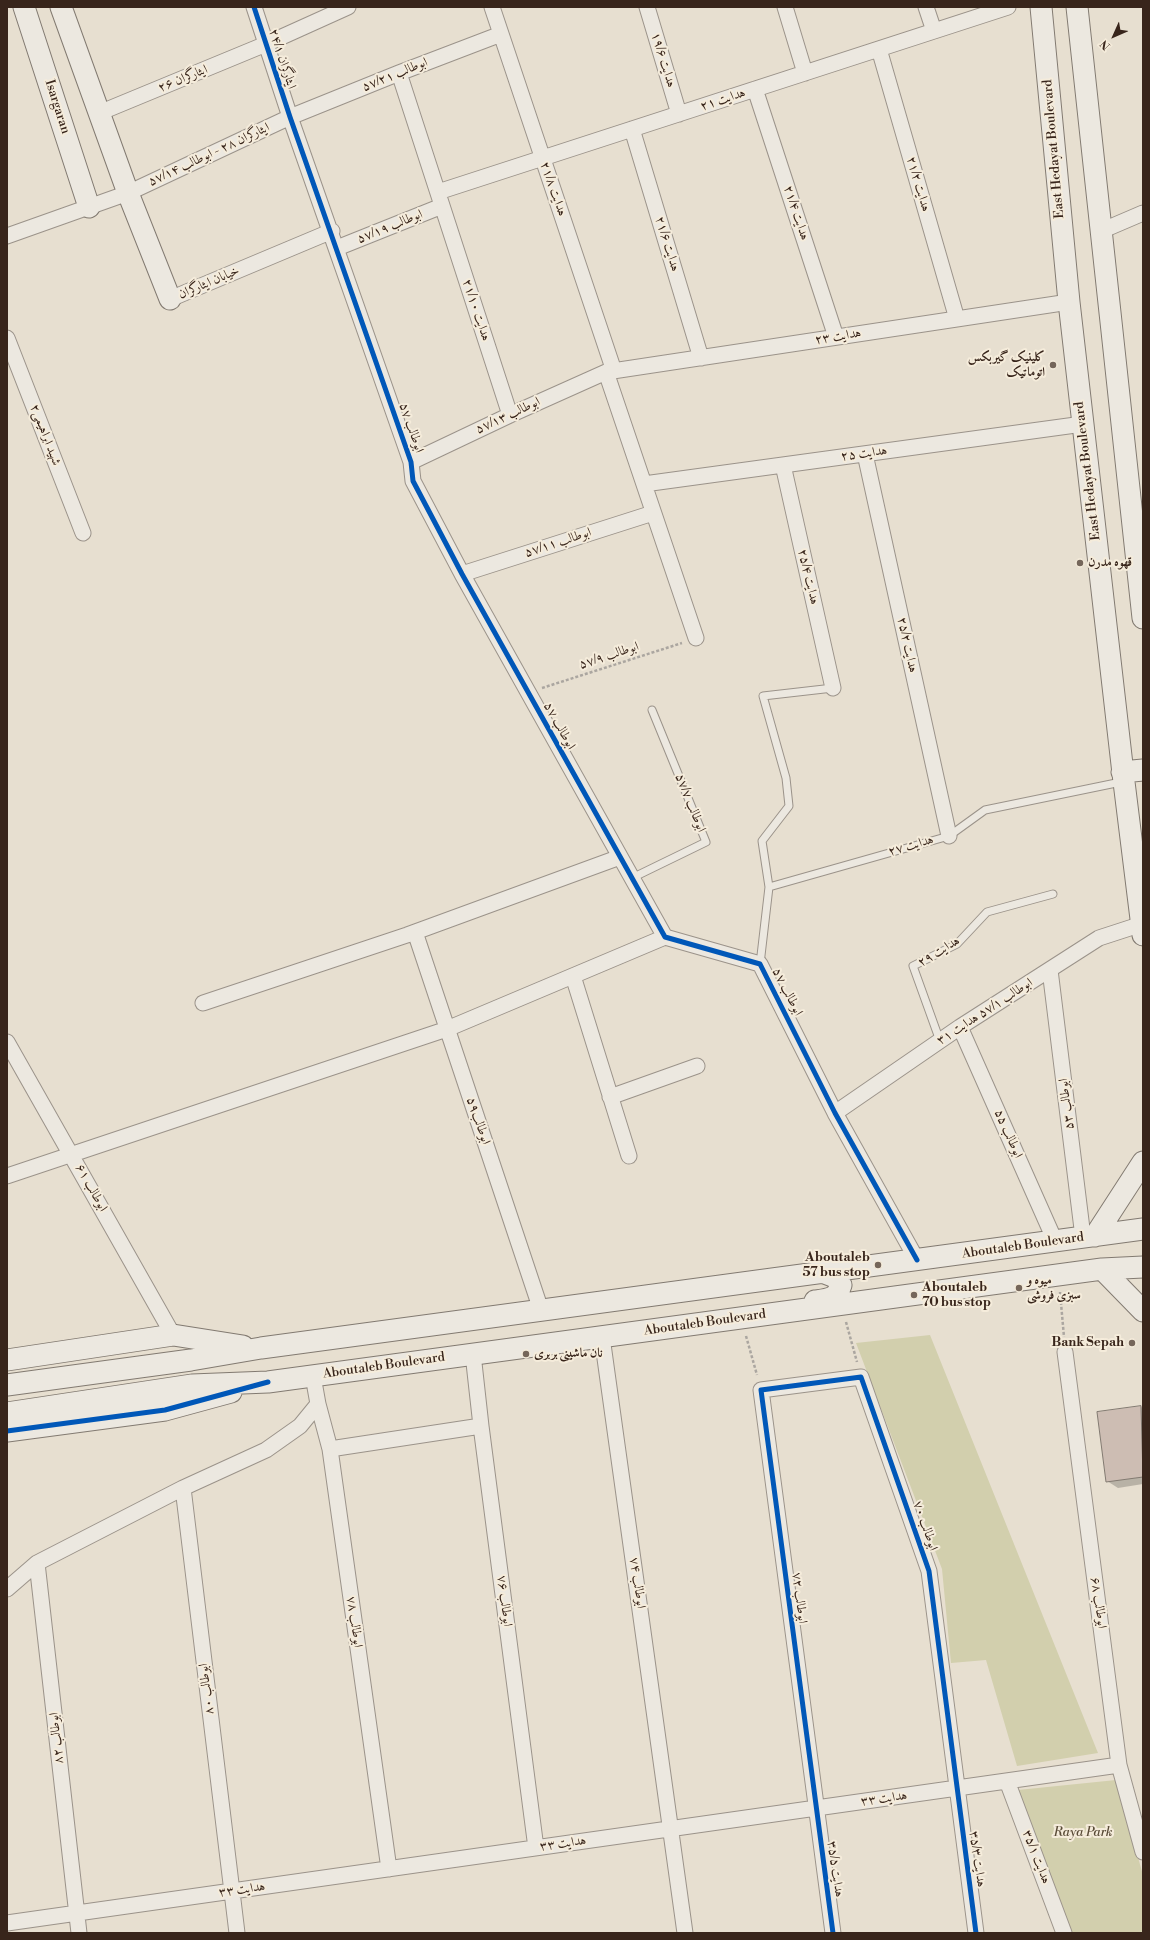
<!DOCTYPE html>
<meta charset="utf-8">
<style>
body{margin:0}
#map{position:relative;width:1150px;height:1940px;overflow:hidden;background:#e7dfd0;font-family:"Libre Bodoni",serif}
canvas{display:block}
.frame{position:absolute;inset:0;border:8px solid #38251b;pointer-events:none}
.north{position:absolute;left:1094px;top:16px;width:40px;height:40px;-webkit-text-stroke:3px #f5ecdb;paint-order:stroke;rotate:225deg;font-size:11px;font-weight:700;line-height:16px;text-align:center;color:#38251b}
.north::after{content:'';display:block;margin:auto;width:14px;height:18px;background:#38251b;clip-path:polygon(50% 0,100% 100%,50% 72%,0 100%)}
</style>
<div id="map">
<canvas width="1150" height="1940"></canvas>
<div class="frame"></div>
<div class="north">N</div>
</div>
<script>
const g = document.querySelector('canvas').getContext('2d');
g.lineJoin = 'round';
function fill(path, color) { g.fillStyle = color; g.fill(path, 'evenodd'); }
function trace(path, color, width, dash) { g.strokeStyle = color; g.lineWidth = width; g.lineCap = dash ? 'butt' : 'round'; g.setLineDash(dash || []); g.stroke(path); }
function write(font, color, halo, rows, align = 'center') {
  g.font = font + ' "Libre Bodoni",Amiri,serif'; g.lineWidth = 4; g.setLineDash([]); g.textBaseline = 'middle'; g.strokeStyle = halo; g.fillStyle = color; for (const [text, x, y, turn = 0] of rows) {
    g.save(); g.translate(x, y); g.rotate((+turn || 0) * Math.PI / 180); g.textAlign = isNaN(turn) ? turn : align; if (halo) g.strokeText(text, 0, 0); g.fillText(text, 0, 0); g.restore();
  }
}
fill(new Path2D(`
 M930,1335L1098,1753L1017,1766L986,1660L951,1663L942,1569L856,1343Z
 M1116,1780L1143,1875V1933H1072L1018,1790Z`), '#d2cfad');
fill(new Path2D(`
 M1141,1407L1143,1408V1484L1118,1488L1107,1481L1098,1413Z`), '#0003');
const building = new Path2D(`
 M1141,1406L1143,1477L1106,1482L1097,1412Z`);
fill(building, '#cdbdb3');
trace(building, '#827a71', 1);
const lane = new Path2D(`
 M632,878L706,842L652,710
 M769,887L762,841L789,806L786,778L763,696L833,688
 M760,964L769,887L949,836L985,810L1121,782
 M940,1041L913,966L957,944L987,912L1053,894`);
const street = new Path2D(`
 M254,7L290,117L411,462L413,481L462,574L665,937L760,964L835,1113L917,1260
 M492,7L614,371
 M647,7L679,114
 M785,7L805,73
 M926,7L934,31
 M879,49L957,319
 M399,73L510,415
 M755,89L836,337
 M99,113L266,44L348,7
 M632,129L701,358
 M438,192L1008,7
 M1101,231L1143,213
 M7,236L128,193L290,117L399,73L501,34
 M337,248L442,206
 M170,299L332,231
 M7,338L83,533
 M606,372L696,638
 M865,454L949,836
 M411,462L510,415L606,372L1069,302
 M783,465L833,688
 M644,484L1083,424
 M462,574L653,513
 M415,932L541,1310
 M1050,970L1083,1237
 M573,976L629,1156
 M203,1003L407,935L620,857
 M960,1027L1055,1241
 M7,1042L173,1335
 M610,1097L697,1066
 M835,1113L960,1027L1099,938L1142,924
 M7,1176L447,1029L665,937
 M602,1337L685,1933
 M1065,1352L1119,1765L1143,1852
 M473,1354L481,1426L536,1848
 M313,1376L318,1404L330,1449L389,1869
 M330,1449L481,1426
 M183,1488L237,1933
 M37,1563L79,1933
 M7,1589L37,1563L183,1488L266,1450L300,1426L318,1404
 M1007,1781L1064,1933
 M7,1923L1119,1765
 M833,1933L761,1390L861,1377L929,1571L976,1933`);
const secondary = new Path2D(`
 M24,7L89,207
 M61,7L128,193L170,299
 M1041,7L1069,302L1124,782L1143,935
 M1077,7L1143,618
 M1122,772L1143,770
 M1095,1236L1143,1162
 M1102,1269L1143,1311
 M815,1301C829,1299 837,1299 841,1285L835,1277L822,1272
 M7,1360L173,1335L243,1346
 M7,1385L191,1360L261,1348L1143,1229
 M7,1413L192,1385L268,1382L1102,1269L1143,1267
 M7,1431L165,1410L231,1392`);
trace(lane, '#9b938a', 9);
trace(street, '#9b938a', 17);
trace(secondary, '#827a71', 23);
trace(new Path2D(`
 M542,688L682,643
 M1060,1292L1064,1337
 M846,1322L857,1362
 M746,1336L757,1375`), '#aba6a0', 2.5, [3, 2]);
trace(lane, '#ece8e0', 7);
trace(street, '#ece8e0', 15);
trace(secondary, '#ece8e0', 21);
trace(new Path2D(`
 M254,7L290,117L411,462L413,481L462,574L665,937L760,964L835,1113L917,1260
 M7,1431L165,1410L268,1382
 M833,1933L761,1390L861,1377L929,1571L976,1933`), '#0057b8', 5);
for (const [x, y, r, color] of [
 [1053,365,4,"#75665a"],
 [1080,563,4,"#75665a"],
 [878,1265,4,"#75665a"],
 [1019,1288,4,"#75665a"],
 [914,1295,4,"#75665a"],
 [1132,1343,4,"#75665a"],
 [526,1354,4,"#75665a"]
]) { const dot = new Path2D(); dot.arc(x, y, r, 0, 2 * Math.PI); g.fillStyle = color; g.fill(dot); trace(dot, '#f5ecdb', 1.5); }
write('13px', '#38251b', '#f5ecdb', [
 ["ایثارگران ۲۴/۱",282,59,72],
 ["هدایت ۱۹/۶",663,60,73],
 ["ابوطالب ۵۷/۲۱",395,75,-22],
 ["ایثارگران ۲۶",183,79,-22],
 ["هدایت ۲۱",723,100,-18],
 ["Isargaran",57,107,72],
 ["East Hedayat Boulevard",1054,149,-95],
 ["ایثارگران ۲۸ - ابوطالب ۵۷/۱۴",209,155,-25],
 ["هدایت ۲۱/۲",918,184,74],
 ["هدایت ۲۱/۸",553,189,71],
 ["هدایت ۲۱/۴",796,213,72],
 ["ابوطالب ۵۷/۱۹",390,227,-22],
 ["هدایت ۲۱/۶",667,244,73],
 ["خیابان ایثارگران",209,283,-23],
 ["هدایت ۲۱/۱۰",476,310,72],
 ["هدایت ۲۳",838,337,-9],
 ["ابوطالب ۵۷/۱۳",508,416,-25],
 ["ابوطالب ۵۷",411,428,71],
 ["شهید ابراهیمی۲",45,435,69],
 ["هدایت ۲۵",864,454,-8],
 ["East Hedayat Boulevard",1088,471,-97],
 ["ابوطالب ۵۷/۱۱",558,543,-18],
 ["هدایت ۲۵/۴",808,577,77],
 ["هدایت ۲۵/۲",907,645,78],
 ["ابوطالب ۵۷/۹",609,656,-18],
 ["ابوطالب ۵۷",559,726,61],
 ["ابوطالب ۵۷/۷",690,803,68],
 ["هدایت ۲۷",911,846,-16],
 ["هدایت ۲۹",939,952,-31],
 ["ابوطالب ۵۷",787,992,63],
 ["ابوطالب ۵۷/۱ هدایت ۳۱",985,1012,-33],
 ["ابوطالب ۵۳",1067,1104,-97],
 ["ابوطالب۵۹",478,1121,71],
 ["ابوطالب ۵۵",1008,1134,66],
 ["ابوطالب ۶۱",91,1188,61],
 ["Aboutaleb Boulevard",1023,1246,-8],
 ["Aboutaleb Boulevard",705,1323,-8],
 ["Aboutaleb Boulevard",384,1366,-8],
 ["ابوطالب ۷۰",925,1526,71],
 ["ابوطالب ۷۴",637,1583,82],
 ["ابوطالب ۷۲",799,1598,83],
 ["ابوطالب ۷۶",504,1601,83],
 ["ابوطالب ۶۸",1098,1603,82],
 ["ابوطالب ۷۸",354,1622,82],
 ["ابوطالب ۸۰",207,1689,-97],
 ["ابوطالب ۸۲",57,1738,-96],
 ["هدایت ۳۳",884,1799,-8],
 ["هدایت ۳۳",563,1844,-8],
 ["هدایت ۳۵/۱",1036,1857,69],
 ["هدایت ۳۵/۳",977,1859,82],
 ["هدایت ۳۵/۵",835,1869,82],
 ["هدایت ۳۳",242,1890,-8]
]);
write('bold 13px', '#38251b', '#f5ecdb', [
 ["کلینیک گیربکس",1045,358,"right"],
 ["اتوماتیک",1045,373,"right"],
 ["قهوه مدرن",1088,563],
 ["Aboutaleb",870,1258,"right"],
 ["57 bus stop",870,1273,"right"],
 ["میوه و",1027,1281],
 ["سبزی فروشی",1027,1296],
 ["Aboutaleb",922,1288],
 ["70 bus stop",922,1303],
 ["Bank Sepah",1124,1343,"right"],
 ["نان ماشینی بربری",534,1354]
], 'left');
write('italic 13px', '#5a4c38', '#f5ecdb', [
 ["Raya Park",1083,1833]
]);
</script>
